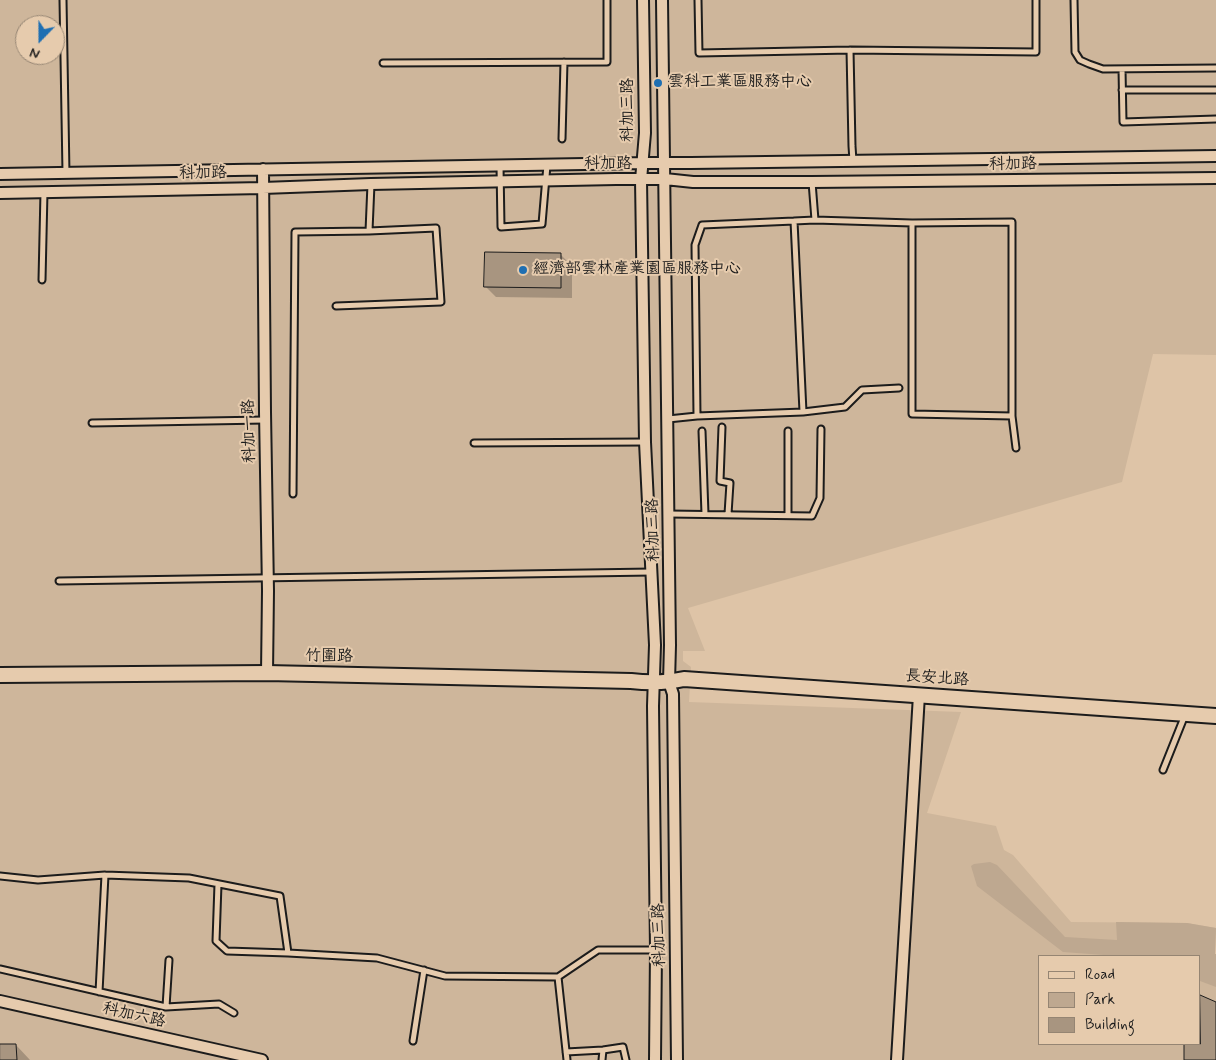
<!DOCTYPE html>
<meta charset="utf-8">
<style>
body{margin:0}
#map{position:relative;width:1216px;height:1060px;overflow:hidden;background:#dec4a7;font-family:Mynerve,sans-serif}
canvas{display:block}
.legend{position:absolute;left:1038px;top:955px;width:162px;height:90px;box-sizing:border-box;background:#e6cbad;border:1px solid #958573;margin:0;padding:6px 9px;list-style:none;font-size:15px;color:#1c1c1c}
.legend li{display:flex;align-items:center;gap:10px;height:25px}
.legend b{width:25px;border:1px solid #958573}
.north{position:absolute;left:15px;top:15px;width:50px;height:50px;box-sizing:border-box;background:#e6cbad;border:1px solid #958573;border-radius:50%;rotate:202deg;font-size:14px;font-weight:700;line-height:20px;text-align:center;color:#1c1c1c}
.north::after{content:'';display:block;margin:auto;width:18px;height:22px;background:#1f6fb2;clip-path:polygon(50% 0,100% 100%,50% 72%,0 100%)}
</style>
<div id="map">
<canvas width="1216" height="1060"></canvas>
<ul class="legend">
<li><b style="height:6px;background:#e6cbad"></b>Road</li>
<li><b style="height:14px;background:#bea890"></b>Park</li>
<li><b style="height:14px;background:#a89580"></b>Building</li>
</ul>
<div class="north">N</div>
</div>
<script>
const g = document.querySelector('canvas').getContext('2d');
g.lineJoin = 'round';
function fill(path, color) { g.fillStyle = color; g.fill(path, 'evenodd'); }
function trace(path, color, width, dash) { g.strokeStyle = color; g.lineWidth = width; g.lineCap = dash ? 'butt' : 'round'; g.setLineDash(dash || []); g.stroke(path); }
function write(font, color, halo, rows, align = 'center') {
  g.font = font + ' Mynerve,"LXGW WenKai TC",sans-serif'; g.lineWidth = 4; g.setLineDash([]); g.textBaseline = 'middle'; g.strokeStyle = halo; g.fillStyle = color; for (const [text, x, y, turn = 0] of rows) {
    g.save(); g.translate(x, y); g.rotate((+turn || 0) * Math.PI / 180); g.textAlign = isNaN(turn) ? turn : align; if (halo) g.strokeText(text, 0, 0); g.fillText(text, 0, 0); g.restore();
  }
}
fill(new Path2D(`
 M0,0H1216V355L1153,354L1122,482L688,608L705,651H683V661L691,667L689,702L961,712L927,813L996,826L1004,850L1013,855L1071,922L1187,923L1216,928L1215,954H1216V1060H0ZM25,25H55V55H25ZM1040,956H1200V1044H1040Z`), '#ceb69b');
fill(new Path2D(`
 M990,862L997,865L1065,937L1117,940L1116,922L1187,923L1216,928L1215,954H1216V987L1200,981V956H1117L1063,952L977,886L971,866L974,864Z`), '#bea890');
fill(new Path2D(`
 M561,255L572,266V298L496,297L485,286Z
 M1200,996L1216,1003V1060H1185V1044H1200Z
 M16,1045L30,1060H0V1046Z`), '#0003');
const building = new Path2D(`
 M485,252L561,253V288L484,287Z
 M1200,995L1216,1002V1060H1184V1044H1200Z
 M0,1044H16L17,1060H0Z`);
fill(building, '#a89580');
trace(building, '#1c1c1c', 1);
const lane = new Path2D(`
 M63,0L66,173
 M698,0L699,53L850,50L1036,52V0
 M1074,0L1075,52L1080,60L1089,64L1103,69L1216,68
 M850,50L852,146L853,161
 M383,63L607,62V0
 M1122,69L1123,122L1216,119
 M1122,90H1216
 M562,139L564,62
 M500,166L501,227L542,224L547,165
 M812,182L815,220L912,223L1012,222V416L912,414V223
 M794,221L815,220
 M42,280L44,192
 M336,306L441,302L436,228L369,231L371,184
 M697,416L803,412
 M1012,416L1016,448
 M668,419L697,416L695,245L702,225L794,221L803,412L845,407L862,390L899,388
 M92,423L265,420
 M722,427L720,481L730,483L728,514
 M702,431L705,514
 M788,431V515
 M474,443L645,442
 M293,494L295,232L369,231
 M669,514L812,516L820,498L821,429
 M59,581L652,572
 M1163,770L1185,715
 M0,876L38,880L105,875L189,878L280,896L288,953L377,958L445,976L558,977L598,950H656
 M218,884L216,941L227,951L288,953
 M0,969L166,1007L219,1004L234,1013
 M558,977L567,1060
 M99,992L105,875
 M166,1007L169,960
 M413,1041L424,970
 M566,1052L603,1050L623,1047L626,1060
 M602,1060L603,1050`);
const street = new Path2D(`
 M643,0L645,133L641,180L645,442L655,645L653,706L656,950L655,1060
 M662,0L670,645L669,682L673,694L677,1060
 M263,169L265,412L268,591L267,673
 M0,174L643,163H691L1216,156
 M0,193L263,188L371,184L616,179H665L693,182H812L1216,178
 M0,1001L262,1060
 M897,1060L919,695`);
const secondary = new Path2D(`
 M0,675L267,673L631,681C649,683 666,683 684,679L1216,716`);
trace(lane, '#1c1c1c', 9);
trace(street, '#1c1c1c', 14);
trace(secondary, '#1c1c1c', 18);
trace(lane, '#e6cbad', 5);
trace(street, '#e6cbad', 10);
trace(secondary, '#e6cbad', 14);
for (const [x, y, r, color] of [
 [658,83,5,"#1f6fb2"],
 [523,270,5,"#1f6fb2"]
]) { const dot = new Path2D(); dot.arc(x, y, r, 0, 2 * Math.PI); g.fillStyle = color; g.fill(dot); trace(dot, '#e6cbad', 2); }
write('16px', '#1c1c1c', '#e6cbad', [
 ["雲科工業區服務中心",668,83],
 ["經濟部雲林產業園區服務中心",533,270]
], 'left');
write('16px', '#1c1c1c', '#e6cbad', [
 ["科加三路",629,110,-90],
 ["科加路",608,165],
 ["科加路",1013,165,-1],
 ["科加路",203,174,-1],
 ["科加一路",250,431,-91],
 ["科加三路",654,530,-91],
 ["竹圍路",329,657,1],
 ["長安北路",937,679,4],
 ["科加三路",660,935,-91],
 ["科加六路",134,1016,13]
]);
</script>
